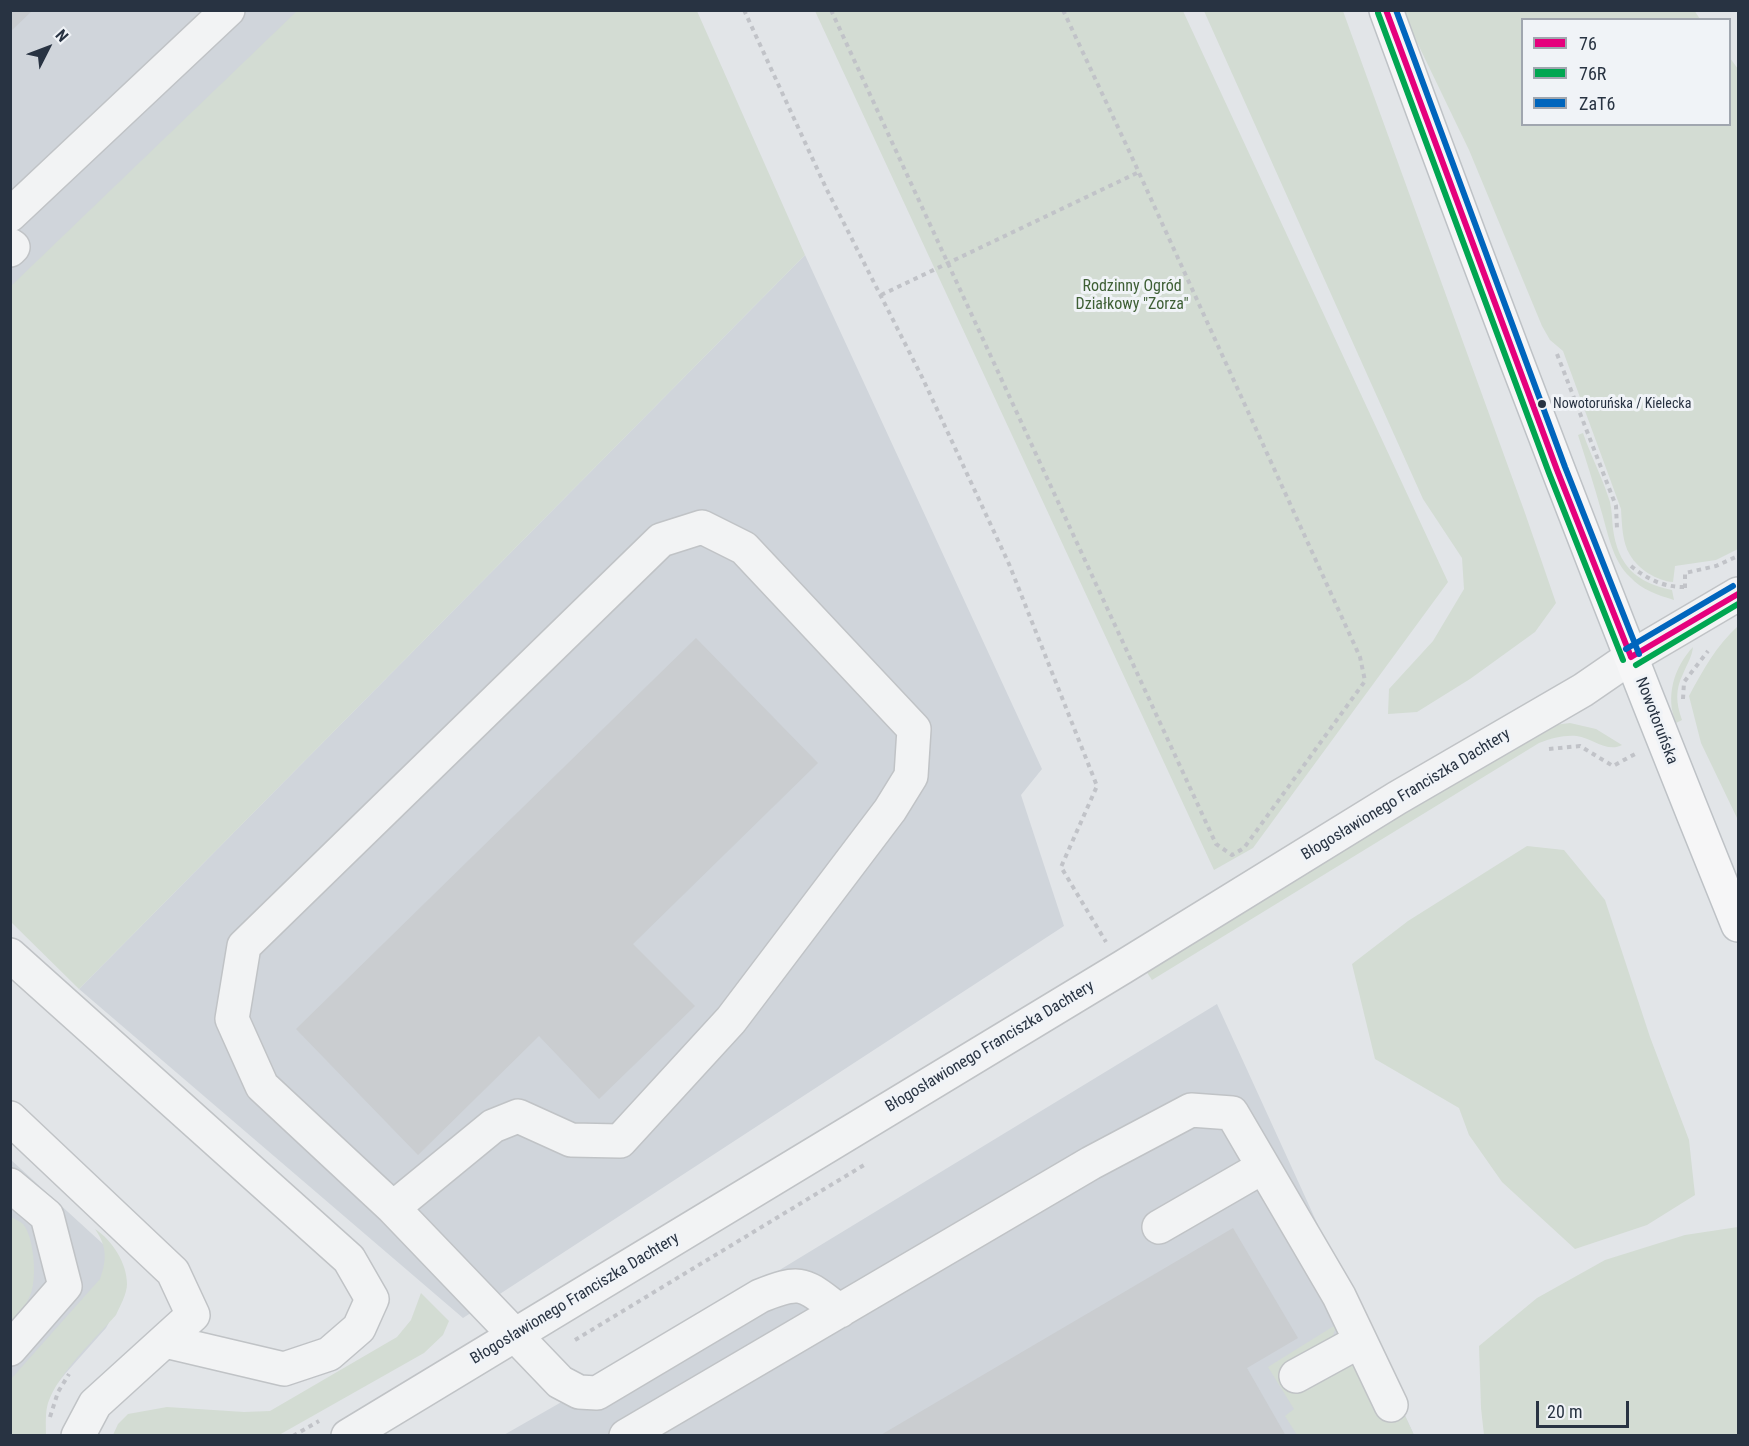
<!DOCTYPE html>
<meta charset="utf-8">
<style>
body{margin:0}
#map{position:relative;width:1749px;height:1446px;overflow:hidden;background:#e2e5e8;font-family:"Roboto Condensed",sans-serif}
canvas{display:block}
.frame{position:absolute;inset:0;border:12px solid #283342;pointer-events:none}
.legend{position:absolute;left:1521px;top:18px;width:210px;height:108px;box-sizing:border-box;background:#f0f3f7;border:2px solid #a0a6af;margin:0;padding:8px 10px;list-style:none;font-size:18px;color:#283342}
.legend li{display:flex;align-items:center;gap:12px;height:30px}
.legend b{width:30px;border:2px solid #a0a6af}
.north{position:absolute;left:18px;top:18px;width:60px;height:60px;-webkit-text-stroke:4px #f0f3f7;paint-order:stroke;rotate:48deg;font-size:16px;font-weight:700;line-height:24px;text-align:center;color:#283342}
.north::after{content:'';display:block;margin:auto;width:21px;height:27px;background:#283342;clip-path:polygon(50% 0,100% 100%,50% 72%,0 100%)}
.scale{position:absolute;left:1536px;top:1401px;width:93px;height:27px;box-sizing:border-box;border:3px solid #283342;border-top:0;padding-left:8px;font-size:18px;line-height:21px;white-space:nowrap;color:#283342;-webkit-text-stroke:4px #f0f3f7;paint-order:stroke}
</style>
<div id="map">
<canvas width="1749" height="1446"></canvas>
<div class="frame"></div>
<ul class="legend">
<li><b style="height:8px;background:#e5007d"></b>76</li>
<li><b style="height:8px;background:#00a651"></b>76R</li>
<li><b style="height:8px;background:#0065bd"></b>ZaT6</li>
</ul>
<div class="north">N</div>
<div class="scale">20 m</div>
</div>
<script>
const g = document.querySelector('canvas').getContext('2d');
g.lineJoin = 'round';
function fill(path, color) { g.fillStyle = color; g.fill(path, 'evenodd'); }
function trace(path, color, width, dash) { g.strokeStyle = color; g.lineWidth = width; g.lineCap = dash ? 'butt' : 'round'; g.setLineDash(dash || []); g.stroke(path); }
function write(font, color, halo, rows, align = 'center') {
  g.font = font + ' "Roboto Condensed",sans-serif'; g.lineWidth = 6; g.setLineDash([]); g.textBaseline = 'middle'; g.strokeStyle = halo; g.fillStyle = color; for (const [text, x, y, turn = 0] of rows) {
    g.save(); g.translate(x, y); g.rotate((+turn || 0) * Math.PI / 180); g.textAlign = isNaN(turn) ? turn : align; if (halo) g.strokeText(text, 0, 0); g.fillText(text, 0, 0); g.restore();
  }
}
fill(new Path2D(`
 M11,11H299L11,289Z
 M805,255L1042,769L1021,795L1064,926L463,1318L79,989Z
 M1217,1004L1414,1435L502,1436L579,1392Z
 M10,1159L114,1254L124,1294L106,1328L65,1374L15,1436L10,1435Z`), '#d0d5db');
fill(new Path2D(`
 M1694,10L1700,19L1522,20V124H1730V58L1738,69V549L1716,560L1675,566L1673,582C1657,581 1638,569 1630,555C1622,542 1622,524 1621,509L1563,351L1550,340L1542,326L1469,150L1402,11Z
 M297,11H697L805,255L79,989L11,922V286Z
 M815,11H1183L1448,582L1253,848L1214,870Z
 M1204,11H1343L1525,513L1556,603L1535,632L1470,679L1417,712L1388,714L1389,689L1433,641L1464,589L1462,558L1423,499Z
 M1583,433C1591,456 1603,479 1610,502C1612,511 1612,520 1613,529C1618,565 1636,583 1672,590L1674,600C1658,595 1642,590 1630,577C1612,560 1608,533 1601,510C1594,485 1586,460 1578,435Z
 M1738,626V820L1701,743L1689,696C1703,670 1716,646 1738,626Z
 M1693,647C1692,657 1687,664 1683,674C1675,690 1676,703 1682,720L1676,723C1665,697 1674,667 1693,647Z
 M1570,723L1596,729L1622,745C1607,753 1592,738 1577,736C1563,735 1552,738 1539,743L1152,980L1146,971L1532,734L1554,725Z
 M1527,846L1564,850L1605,900L1650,1037L1689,1140L1695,1195L1647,1225L1575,1249L1502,1182L1469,1135L1459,1108L1375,1059L1352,964L1408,921Z
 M11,1217C14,1219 20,1221 23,1224C34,1237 37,1277 31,1293C27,1304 18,1316 11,1325Z
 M1738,1227V1435H1484L1481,1408L1479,1346L1537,1298L1605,1260L1685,1235Z
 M95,1229C112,1240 127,1263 127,1284C127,1294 120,1306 116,1315C94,1340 59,1372 48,1403C45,1413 46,1425 46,1435H11V1379L100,1279C107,1260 107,1246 95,1229Z
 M421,1293L449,1321L443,1335L424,1353L279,1435H113L118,1424L128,1414L167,1407L244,1412L270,1411L397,1337L411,1320Z
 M1337,1324L1332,1338L1351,1365L1360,1370L1400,1405L1414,1435H1297L1285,1416L1294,1409L1268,1367Z`), '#d3dcd3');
fill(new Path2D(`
 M10,10H33L10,32Z
 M696,638L818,763L633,944L695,1006L599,1099L539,1036L418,1155L296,1029Z
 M1233,1228L1298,1338L1247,1368L1286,1436H879Z`), '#cacdd0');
const minor = new Path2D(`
 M10,215L228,10
 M10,245L13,247L10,250
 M10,955L349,1259L372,1299L359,1328L329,1354L284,1369L165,1341
 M10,1118L173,1272L193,1315L95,1404L78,1436
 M10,1185L47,1216L65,1286L10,1349
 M393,1208L493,1126L518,1116L571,1140L620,1141L731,1020L890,810L911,776L914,729L744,548L702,527L661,540L244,946L232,1019L262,1086L393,1208L560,1382L579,1392L597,1393L760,1296C804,1278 804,1285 840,1311
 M1159,1227L1263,1167
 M1296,1376L1360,1341
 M348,1436L1123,967L1397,798L1583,690L1631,657L1738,594
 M626,1436L1091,1163L1191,1110L1232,1113L1339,1296L1391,1405`);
const major = new Path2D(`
 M1386,10C1498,317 1615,622 1738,925`);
trace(minor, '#c0c3c6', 36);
trace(major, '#bec2c6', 36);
trace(new Path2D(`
 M744,10L826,188L922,377L1009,564L1097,786L1061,867L1106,942
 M831,10L1216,844L1232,855L1244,848L1365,681L1360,657L1130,153L1063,10
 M881,295L1139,172
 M1557,354L1616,506L1617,529
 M1631,566C1647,579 1663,587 1684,587
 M1685,588V573L1716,566L1738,556
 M1683,699L1684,682L1708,651
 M1549,749L1580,746L1613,766L1635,754
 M575,1340L864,1165
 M50,1417L58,1392L69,1374
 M293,1436L319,1421`), '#c1c3c8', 4, [4.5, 4.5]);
trace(minor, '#f2f3f4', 33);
trace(major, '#f6f6f7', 33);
trace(new Path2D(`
 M1386,10L1557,470L1631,657
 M1631,657L1738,594`), '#e5007d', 6);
trace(new Path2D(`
 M1378,13L1549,473L1623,660
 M1636,665L1738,604`), '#00a651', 6);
trace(new Path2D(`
 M1396,10L1565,467L1639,654
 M1626,649L1733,586`), '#0065bd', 6);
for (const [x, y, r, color] of [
 [1542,404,5,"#283342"]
]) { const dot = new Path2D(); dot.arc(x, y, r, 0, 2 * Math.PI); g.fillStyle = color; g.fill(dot); trace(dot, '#f0f3f7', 2); }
write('14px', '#283342', '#f0f3f7', [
 ["Nowotoruńska / Kielecka",1553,404]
], 'left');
write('16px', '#3e5f35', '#f0f3f7', [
 ["Rodzinny Ogród",1132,287],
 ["Działkowy \"Zorza\"",1132,305]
]);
write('16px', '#283342', '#f0f3f7', [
 ["Nowotoruńska",1656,721,69],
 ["Błogosławionego Franciszka Dachtery",1406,795,-31],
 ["Błogosławionego Franciszka Dachtery",990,1047,-31],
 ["Błogosławionego Franciszka Dachtery",575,1299,-31]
]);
</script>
